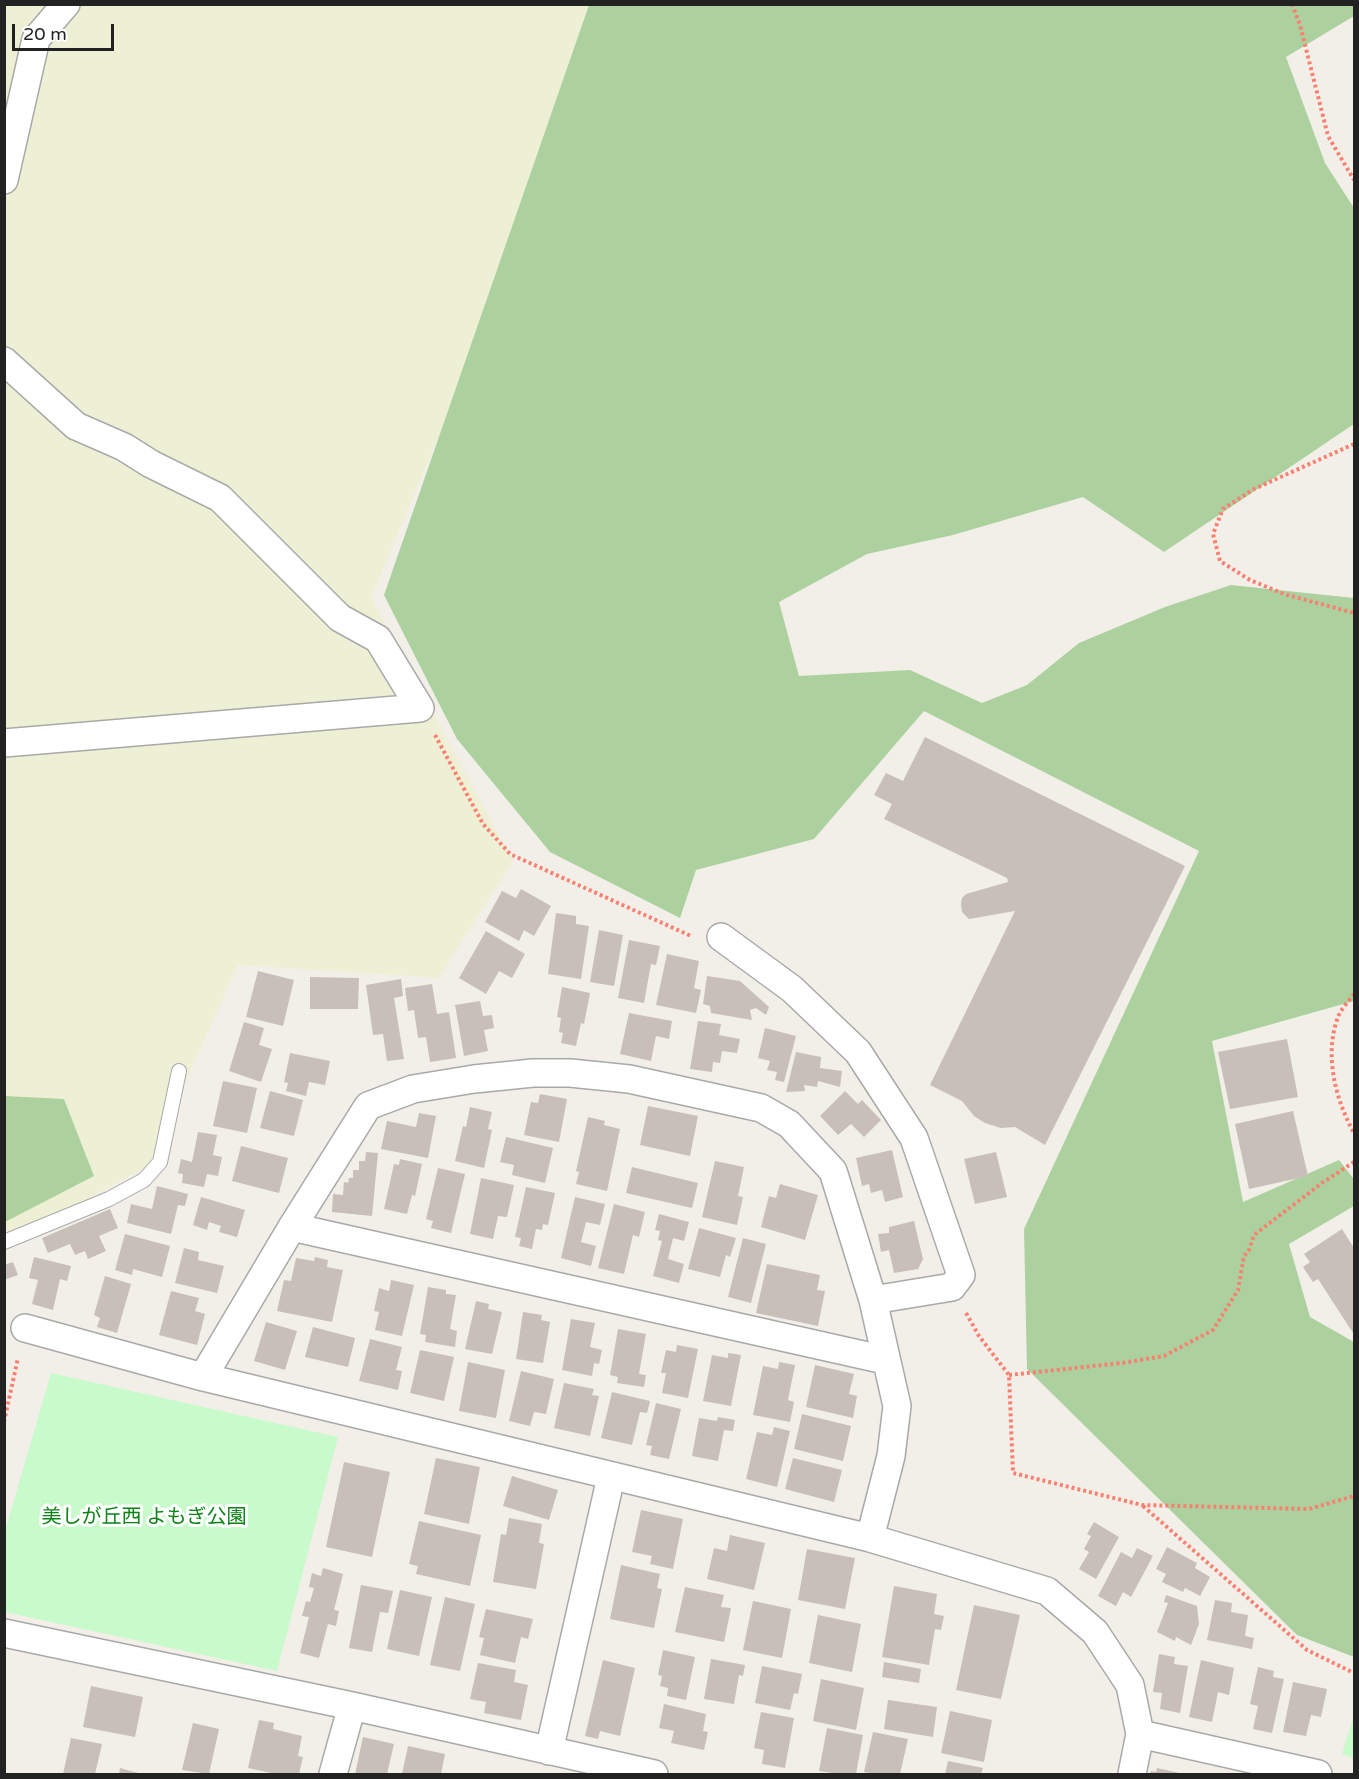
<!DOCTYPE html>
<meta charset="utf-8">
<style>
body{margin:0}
#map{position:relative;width:1359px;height:1779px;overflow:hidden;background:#f2efe9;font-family:"Varela Round",sans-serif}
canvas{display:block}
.frame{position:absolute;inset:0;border:6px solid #222;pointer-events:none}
.scale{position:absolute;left:12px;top:24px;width:102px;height:27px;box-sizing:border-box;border:3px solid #222;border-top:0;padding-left:8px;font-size:18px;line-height:21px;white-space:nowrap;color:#222;-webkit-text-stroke:4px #fff;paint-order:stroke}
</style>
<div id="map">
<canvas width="1359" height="1779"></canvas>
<div class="frame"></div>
<div class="scale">20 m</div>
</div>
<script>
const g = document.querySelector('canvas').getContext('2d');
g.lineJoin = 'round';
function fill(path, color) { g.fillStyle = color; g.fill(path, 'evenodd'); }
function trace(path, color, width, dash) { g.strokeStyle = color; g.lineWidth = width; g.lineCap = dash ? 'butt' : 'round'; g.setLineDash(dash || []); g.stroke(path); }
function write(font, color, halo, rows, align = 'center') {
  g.font = font + ' "Varela Round","Noto Sans JP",sans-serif'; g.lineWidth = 6; g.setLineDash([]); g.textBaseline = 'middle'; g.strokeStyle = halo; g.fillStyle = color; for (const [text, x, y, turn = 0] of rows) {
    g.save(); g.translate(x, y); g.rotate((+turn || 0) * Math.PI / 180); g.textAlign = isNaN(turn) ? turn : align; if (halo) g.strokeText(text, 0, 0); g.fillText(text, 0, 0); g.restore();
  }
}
fill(new Path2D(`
 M5,5H619L371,598L513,861L439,978L238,965L148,1166L5,1244Z`), '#eef0d5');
fill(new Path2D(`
 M589,5H1354V16L1286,57L1325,163L1354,208V424L1164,552L1083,497L953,535L867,554L779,602L799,676L910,670L982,703L1027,685L1079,643L1165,607L1231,585L1354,598V1001L1212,1041L1243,1202L1339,1160L1354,1179V1206L1289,1244L1310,1317L1354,1342V1657L1297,1635L1027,1369L1024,1229L1199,851L924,711L814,839L696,870L680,918L550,852L457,739L384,595Z
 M5,1096L64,1099L94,1176L5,1222Z`), '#add19e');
fill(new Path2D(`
 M51,1373L338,1437L277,1671L5,1612V1531Z
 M1354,1715V1759L1342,1754Z`), '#c8facc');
fill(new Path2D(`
 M925,737L1185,866L1045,1145L1015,1127L1001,1128L985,1123L974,1116L962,1101L930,1085L1015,911L969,919L962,912L961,904L962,898L966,894L1008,882L1007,878L884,819L892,804L874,795L886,773L903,781Z
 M521,889L551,906L534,936L524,930L519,941L485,922L502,891L516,898Z
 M556,913L576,916V924L589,926L581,979L548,974Z
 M599,930L623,935L614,986L590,982Z
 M486,931L525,954L512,978L499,971L486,994L459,978Z
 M629,940L660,946L656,965L651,964L644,1003L618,998Z
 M667,954L699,961L694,988L701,990L696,1013L656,1005Z
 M258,971L294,980L283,1026L246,1017Z
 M707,976L740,981L769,1007L766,1015L756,1008L750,1010L752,1020L711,1013L710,1006L703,1004Z
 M310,977L359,978L358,1009H310Z
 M401,979L403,996L394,998L404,1059L387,1061L383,1034L373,1035L366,985Z
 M432,984L437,1014L449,1012L456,1058L430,1062L426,1037L418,1038L414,1010L408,1011L405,988Z
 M562,987L590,993L584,1024L581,1023L576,1046L561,1043L563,1033L559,1032L561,1018L557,1017Z
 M480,1001L483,1016L492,1015L494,1028L484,1030L488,1051L464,1056L455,1005Z
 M629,1013L672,1021L669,1039L656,1036L651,1061L620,1054Z
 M698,1021L721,1024L719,1035L740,1039L737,1053L722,1051L720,1063L713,1062L712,1072L690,1069Z
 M244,1022L264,1028L259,1045L272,1049L261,1082L229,1071Z
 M765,1028L796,1036L784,1082L775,1080L777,1072L767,1070L770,1061L758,1058Z
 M1287,1039L1298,1097L1230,1109L1218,1052Z
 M796,1052L821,1057L820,1068L842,1071L840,1087L818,1081L817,1087L804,1085L805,1091L786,1092Z
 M290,1053L330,1061L325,1085L309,1082L306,1096L286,1091L288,1083L284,1082Z
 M223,1081L257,1088L247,1133L213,1126Z
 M270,1091L303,1100L294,1136L260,1128Z
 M845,1091L858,1104L862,1100L881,1120L864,1137L851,1124L838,1135L820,1116Z
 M540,1094L567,1099L559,1142L524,1135L531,1102L538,1103Z
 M648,1106L698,1116L690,1156L640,1145Z
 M470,1107L492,1112L488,1129L492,1130L484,1168L455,1161L463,1126L466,1127Z
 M1293,1111L1308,1176L1249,1189L1235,1124Z
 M419,1113L436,1116L428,1158L381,1149L387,1121L416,1127Z
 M588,1117L605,1121L604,1125L620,1129L607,1191L576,1184L579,1172L576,1171Z
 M198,1132L217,1135L213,1155L222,1157L218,1176L207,1174L204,1187L182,1183L183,1174L178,1173L181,1159L192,1162Z
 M506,1137L553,1148L545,1183L512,1175L514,1165L500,1162Z
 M241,1146L288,1158L279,1193L232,1181Z
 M892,1150L903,1197L885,1202L882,1190L871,1193L869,1184L862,1186L856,1158Z
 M366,1152L378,1153L372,1216L332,1212L333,1194L343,1195L344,1182L348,1183L349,1178H353V1170H359V1161H365Z
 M996,1152L1007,1197L975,1204L964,1159Z
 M400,1159L422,1164L415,1196L412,1195L407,1214L384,1209L394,1164L399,1165Z
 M715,1161L744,1167L738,1196L743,1197L737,1225L702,1217Z
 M632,1167L698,1183L692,1208L626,1193Z
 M438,1168L465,1174L451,1233L431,1228L433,1221L426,1219Z
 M481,1178L514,1185L507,1217L498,1216L493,1239L470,1234Z
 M780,1184L818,1195L805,1240L761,1227L769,1196L776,1198Z
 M157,1186L188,1194L185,1206L178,1205L171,1234L127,1223L131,1204L152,1209Z
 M526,1187L555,1193L548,1225L543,1224L542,1230L536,1229L532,1249L519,1246L521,1238L515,1237Z
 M201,1197L245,1210L237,1237L219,1232L221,1226L209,1222L207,1230L193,1225Z
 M575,1197L605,1204L600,1225L586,1222L581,1242L596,1246L591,1266L561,1258Z
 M614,1204L645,1212L639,1237L633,1235L624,1274L598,1268Z
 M110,1209L118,1228L99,1236L106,1251L88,1259L85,1251L75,1255L70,1244L48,1253L42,1238Z
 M659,1214L689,1222L684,1241L673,1238L668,1259L684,1264L679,1283L653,1276L662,1241L658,1240L660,1231L655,1230Z
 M914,1221L923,1259L918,1269L894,1273L889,1250L881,1252L878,1234L889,1233V1227Z
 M699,1228L736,1238L730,1257L726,1255L720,1277L688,1269Z
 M1342,1229L1354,1248V1332L1353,1333L1318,1279L1313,1282L1303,1267L1310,1262L1304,1254Z
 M125,1234L170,1246L162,1277L133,1269L132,1275L115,1270Z
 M743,1238L766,1244L751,1303L728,1297Z
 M184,1248L199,1252L198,1260L224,1266L217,1293L175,1283Z
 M34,1257L71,1266L67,1281L60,1279L53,1310L32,1304L38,1280L29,1278Z
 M315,1257L328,1260L327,1267L343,1270L332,1322L277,1311L284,1280L291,1281L296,1258L314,1261Z
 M13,1262L18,1275L4,1280V1265Z
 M767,1264L820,1275L817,1290L825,1291L818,1326L756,1313Z
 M105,1276L131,1284L117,1333L97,1327L100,1318L94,1315Z
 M391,1280L414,1285L402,1336L375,1330L379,1312L374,1311L379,1288L389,1291Z
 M428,1287L446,1290V1294L456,1295L450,1329L457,1331L455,1347L425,1342L426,1335L420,1334Z
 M171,1291L199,1298L195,1311L205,1314L197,1345L159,1335Z
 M476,1301L489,1304L488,1309L502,1312L492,1354L465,1349Z
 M523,1312L542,1315L541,1320L550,1322L543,1363L516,1359Z
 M571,1319L595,1323L590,1347L602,1350L599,1364L594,1363L592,1376L562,1370Z
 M266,1322L297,1331L285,1370L254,1361Z
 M313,1327L355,1338L348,1367L305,1357Z
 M618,1329L646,1334L639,1374L646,1375L644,1387L617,1383L618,1377L610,1375Z
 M370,1339L402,1347L396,1370L402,1371L398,1390L359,1381Z
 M677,1345L698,1349L688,1398L662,1393L666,1373H661L666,1350L676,1352Z
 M420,1350L454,1357L444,1401L410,1393Z
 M728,1353L741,1355L731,1406L703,1401L712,1355L728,1358Z
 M468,1362L505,1370L496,1418L459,1411Z
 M779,1362L795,1365L788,1400L794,1402L790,1422L753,1415L763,1366L778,1369Z
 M815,1365L854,1374L849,1394L857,1396L853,1418L806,1407Z
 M521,1371L554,1379L546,1414L534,1412L530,1426L509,1421Z
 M564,1383L594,1389L592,1395L599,1396L590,1436L554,1428Z
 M612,1392L650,1401L647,1413L640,1412L632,1445L601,1438Z
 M656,1403L681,1409L669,1459L650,1455L652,1446L646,1445Z
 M802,1414L851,1426L843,1461L794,1449Z
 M718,1417L735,1420L733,1431L724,1430L718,1461L692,1456L699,1418L717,1421Z
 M774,1427L790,1431L777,1487L746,1479L757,1432L772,1435Z
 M436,1458L480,1467L469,1524L424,1514Z
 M793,1458L842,1470L834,1502L785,1489Z
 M344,1462L390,1472L372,1557L326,1547Z
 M512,1476L558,1490L549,1520L503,1506Z
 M641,1510L683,1519L673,1569L650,1564L652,1556L632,1552Z
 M509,1518L542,1524L539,1543L544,1544L536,1589L493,1582L501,1534L506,1535Z
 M419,1521L481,1535L470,1586L416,1574L418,1566L409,1564Z
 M1094,1522L1119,1537L1096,1579L1079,1569L1089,1552L1084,1549L1091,1536L1087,1534Z
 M730,1535L765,1543L754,1590L707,1579L714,1548L727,1551Z
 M1167,1547L1197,1563L1195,1568L1210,1577L1200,1596L1185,1588L1183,1592L1162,1582L1166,1574L1156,1569Z
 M1137,1548L1153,1556L1131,1597L1123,1592L1116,1606L1098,1596L1121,1552L1132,1558Z
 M807,1549L855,1558L845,1609L798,1600Z
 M621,1565L660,1574L657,1588L662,1589L654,1628L610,1619Z
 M323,1568L343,1574L334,1610L339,1611L336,1626L328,1624L319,1658L300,1653L309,1617L302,1616L306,1601L310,1602L314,1588L309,1587L312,1573L321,1576Z
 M361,1585L393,1591L388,1613L380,1612L372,1652L349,1648Z
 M894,1586L937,1594L934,1614L944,1616L941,1630L935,1629L929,1665L882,1657Z
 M685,1587L724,1595L721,1607L731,1608L724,1642L675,1632Z
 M400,1590L432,1597L419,1656L387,1649Z
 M1166,1595L1197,1606L1199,1624L1191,1645L1176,1637L1175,1641L1157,1632L1168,1603L1164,1602Z
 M445,1597L475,1604L460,1671L430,1665Z
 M1215,1600L1232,1603L1231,1612L1248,1615L1245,1636L1254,1638L1252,1649L1207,1640Z
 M753,1601L791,1609L782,1658L743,1650Z
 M974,1605L1020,1615L1001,1699L956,1690Z
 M486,1609L533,1619L528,1639L521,1637L515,1663L480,1655L484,1638L479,1637Z
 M818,1615L861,1624L852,1672L809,1663Z
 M663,1650L695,1657L686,1700L667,1696L668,1688L660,1686L662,1676L658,1675Z
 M1159,1654L1175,1657L1174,1664L1188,1666L1180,1713L1160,1709L1162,1693L1153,1692Z
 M711,1659L745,1665L743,1676L739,1675L734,1704L704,1699Z
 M603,1660L635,1668L620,1736L600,1731L598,1739L585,1736Z
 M1201,1660L1234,1668L1229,1695L1218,1692L1212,1722L1189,1717Z
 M884,1662L921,1669L919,1683L882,1677Z
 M478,1663L516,1670L514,1682L528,1685L521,1720L484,1713L486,1702L470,1699Z
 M762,1666L802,1674L798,1694L794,1693L790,1710L755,1703Z
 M1258,1667L1274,1671L1273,1677L1284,1679L1272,1733L1253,1729L1258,1706L1250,1704Z
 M821,1679L864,1688L856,1730L813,1721Z
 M1293,1682L1327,1689L1321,1717L1311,1715L1306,1736L1283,1732Z
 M91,1686L143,1697L135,1737L83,1727Z
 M888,1700L937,1707L933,1737L884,1729Z
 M664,1704L706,1714L703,1731L708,1732L704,1750L671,1743L674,1731L659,1728Z
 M950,1711L992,1720L984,1762L941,1753Z
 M761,1712L794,1718L785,1768L762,1764L764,1750L754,1748Z
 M259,1720L274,1723L273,1729L302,1736L298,1756L303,1757L299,1774H276L248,1768Z
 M193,1723L219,1729L209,1774L182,1770Z
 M827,1728L863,1735L856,1774H840L819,1771Z
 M873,1732L908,1739L900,1774H875L864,1772Z
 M363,1737L394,1744L387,1774H355Z
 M71,1738L102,1744L95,1774H63Z
 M408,1746L445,1754L441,1774H402Z
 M948,1761L983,1768L981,1774H945Z
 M120,1768L142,1774H119Z
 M1157,1768L1184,1774H1150L1151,1771L1156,1772Z`), '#c7bfb8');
const service = new Path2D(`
 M4,1242L109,1199L144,1180L160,1162L179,1071`);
const minor = new Path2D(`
 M4,180L36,39L66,4
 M4,361L76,426L124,447L151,464L220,498L340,618L378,639L420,708L4,743
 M721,937L792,989L858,1052L914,1138L961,1275L952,1287L873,1300
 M292,1227L885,1360
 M25,1328L203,1377L870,1538L1047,1591L1095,1632L1130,1685L1140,1734L1132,1774
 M203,1377L292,1227L368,1106L413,1089L474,1079L533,1073H570L629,1079L761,1108L789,1124L833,1171L873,1300L897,1406L891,1456L870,1538
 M4,1633L352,1706L654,1774
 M1140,1734L1318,1774
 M549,1751L611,1477
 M333,1774L352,1706`);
trace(service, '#a9a9a9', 16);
trace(minor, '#a9a9a9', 30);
trace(new Path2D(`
 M1292,4L1300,25L1328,136L1354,180
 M1354,444L1254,489L1223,509L1213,534L1220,561L1250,580L1284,594L1354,613
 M435,735L483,824L510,854L691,936
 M1354,994C1349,1001 1341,1009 1338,1017C1324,1054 1335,1099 1354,1133
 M966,1313L979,1336L1009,1375L1013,1473L1142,1505L1309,1509L1354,1496
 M1009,1375L1122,1363L1164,1356L1213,1330L1238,1290L1244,1256L1249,1250L1254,1235L1322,1183L1354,1162
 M4,1422L18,1358
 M1143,1506L1307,1650L1354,1673`), '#fa8072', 4, [3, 3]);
trace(service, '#fff', 14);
trace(minor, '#fff', 27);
write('20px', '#0c8416', '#fff', [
 ["美しが丘西 よもぎ公園",144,1518]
]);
</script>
